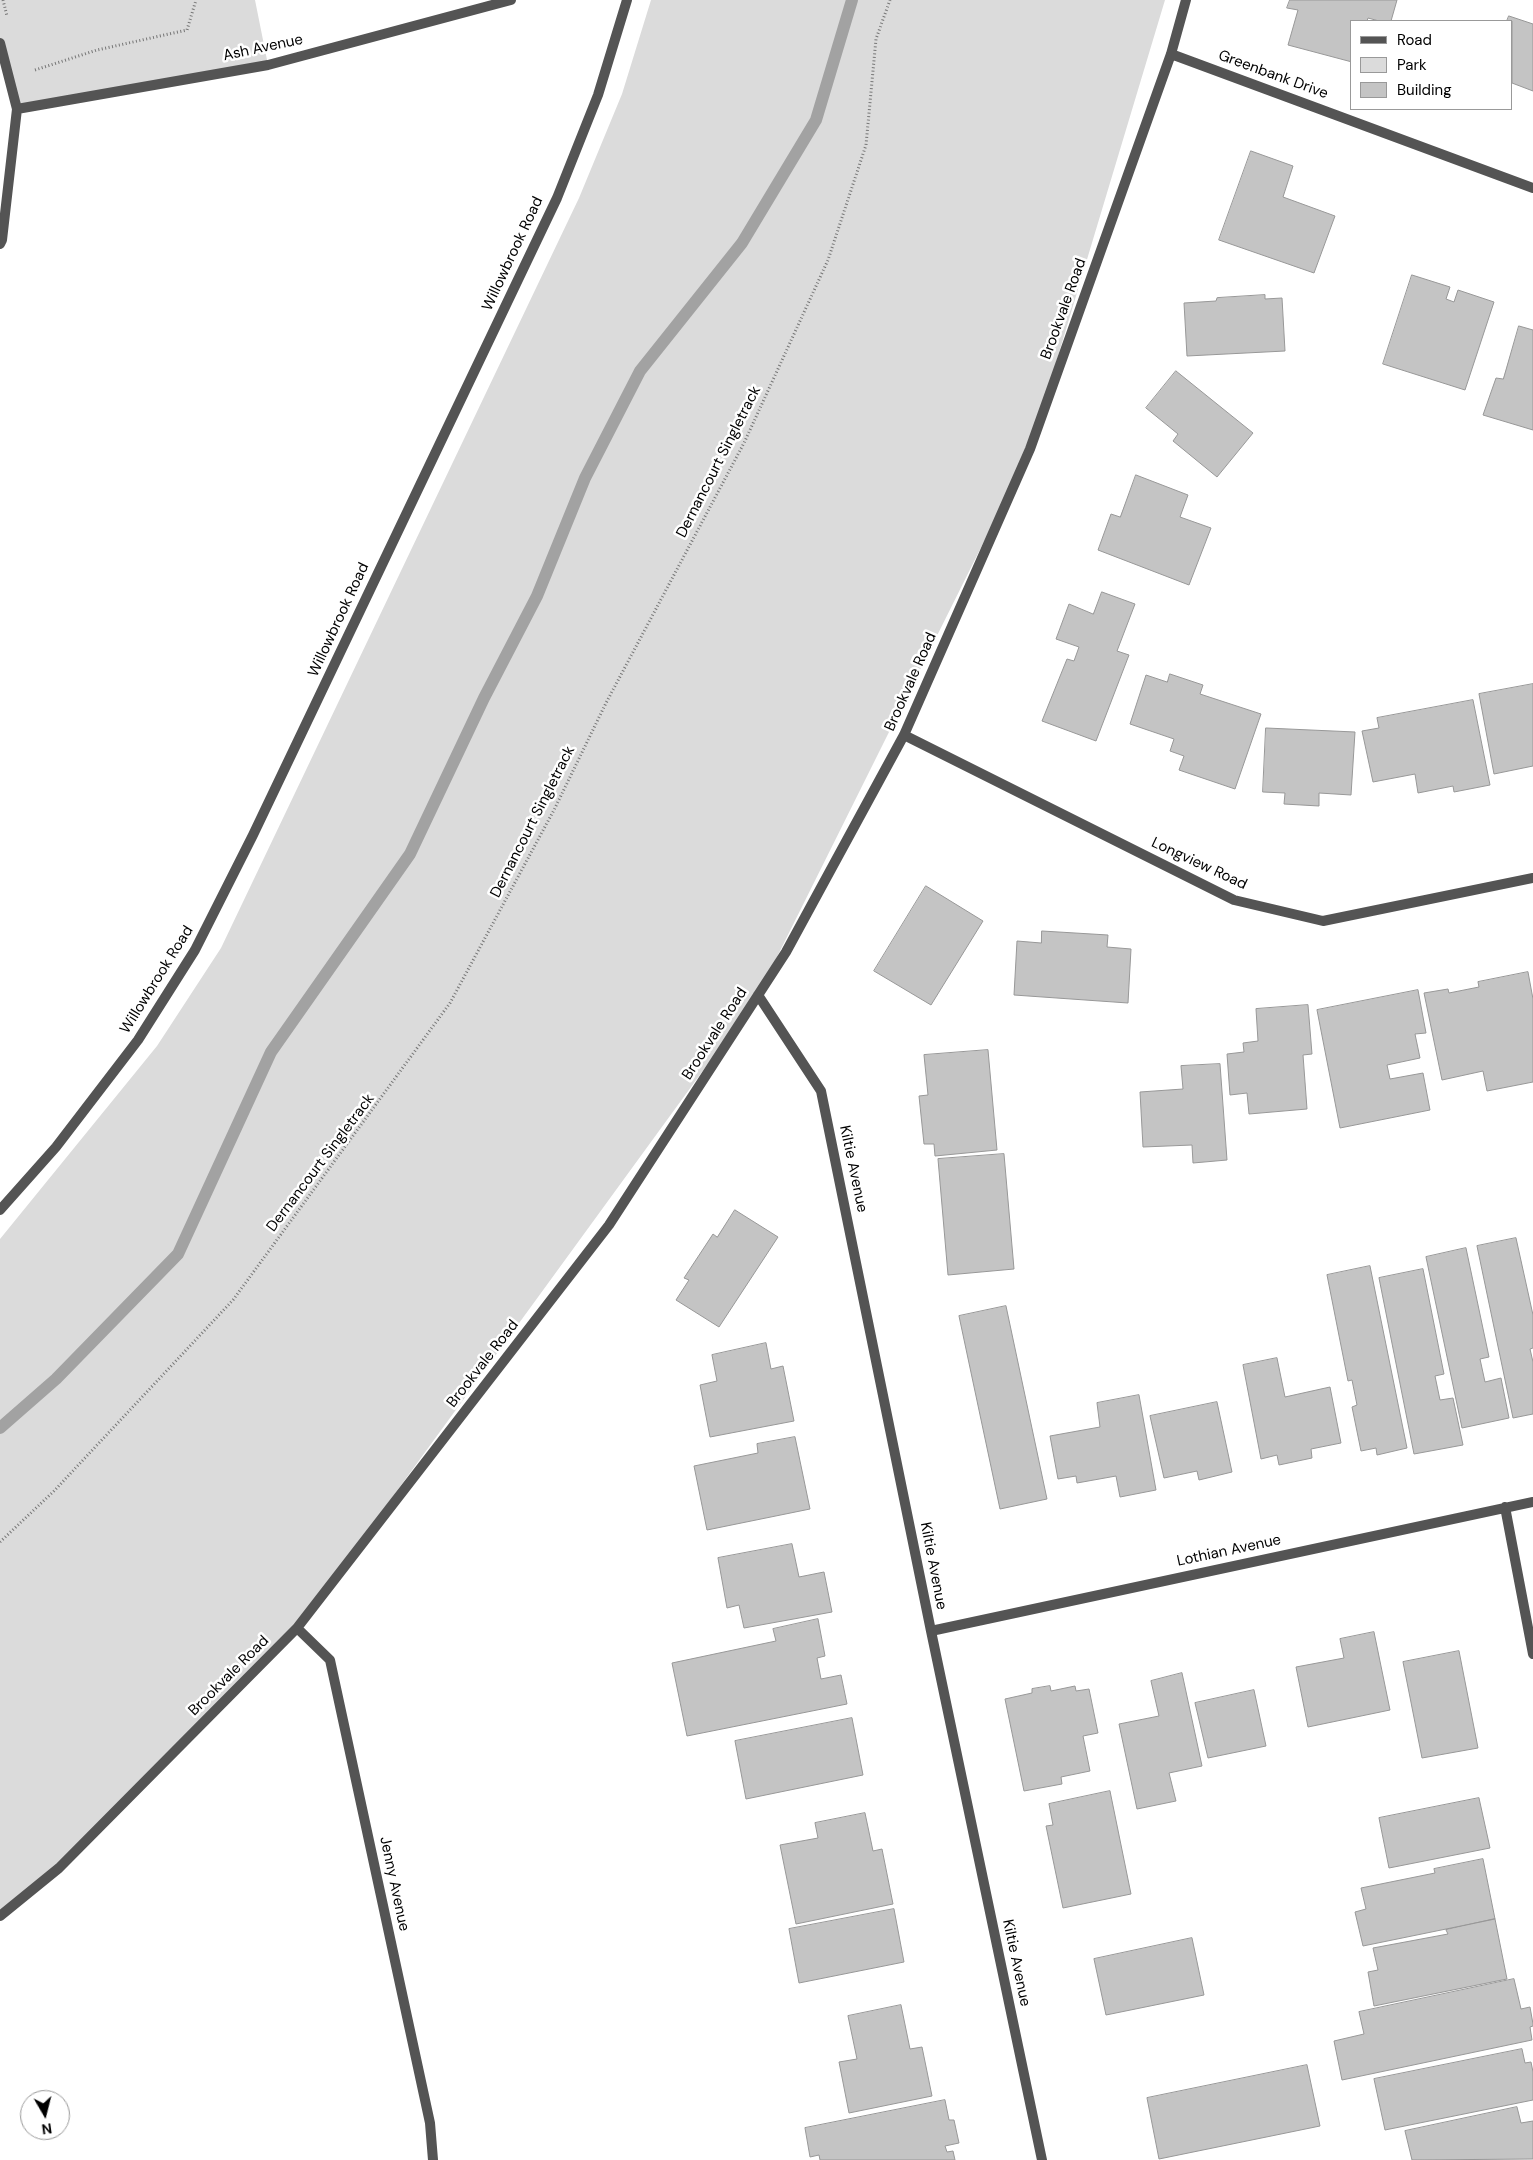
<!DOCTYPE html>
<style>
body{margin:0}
#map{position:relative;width:1533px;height:2160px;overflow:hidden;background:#fff;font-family:"DM Sans",sans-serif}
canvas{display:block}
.legend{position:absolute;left:1350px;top:20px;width:162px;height:90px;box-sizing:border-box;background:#fff;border:1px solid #999;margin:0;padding:6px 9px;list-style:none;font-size:15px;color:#000}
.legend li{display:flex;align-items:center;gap:10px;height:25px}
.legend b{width:25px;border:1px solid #999}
.north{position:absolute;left:20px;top:2090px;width:50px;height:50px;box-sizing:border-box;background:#fff;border:1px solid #999;border-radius:50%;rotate:172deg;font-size:14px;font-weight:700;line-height:20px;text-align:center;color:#000}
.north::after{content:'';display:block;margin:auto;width:18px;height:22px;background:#000;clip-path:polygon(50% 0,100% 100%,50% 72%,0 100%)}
</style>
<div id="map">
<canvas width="1533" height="2160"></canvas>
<ul class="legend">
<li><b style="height:6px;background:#545454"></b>Road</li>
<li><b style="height:14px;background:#dbdbdb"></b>Park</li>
<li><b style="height:14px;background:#c4c4c4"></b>Building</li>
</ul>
<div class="north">N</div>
</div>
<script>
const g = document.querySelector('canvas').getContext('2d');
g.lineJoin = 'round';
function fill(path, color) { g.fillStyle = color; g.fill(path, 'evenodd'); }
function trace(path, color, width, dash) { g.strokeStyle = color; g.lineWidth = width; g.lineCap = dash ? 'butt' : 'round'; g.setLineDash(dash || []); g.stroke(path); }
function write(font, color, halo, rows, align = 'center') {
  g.font = font + ' "DM Sans",sans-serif'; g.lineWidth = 5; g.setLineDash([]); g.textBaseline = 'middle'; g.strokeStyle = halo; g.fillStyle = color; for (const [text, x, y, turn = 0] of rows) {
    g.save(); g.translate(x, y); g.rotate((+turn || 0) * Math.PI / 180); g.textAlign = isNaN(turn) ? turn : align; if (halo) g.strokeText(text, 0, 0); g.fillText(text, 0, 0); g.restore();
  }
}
fill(new Path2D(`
 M0,0H255L268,65L17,109L0,43Z
 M651,0H1165L1030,449L758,995L297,1628L59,1868L0,1916V1239L157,1046L221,948L579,198L622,94Z`), '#dbdbdb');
trace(new Path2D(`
 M0,1428L56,1379L178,1254L271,1052L410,854L484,698L537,596L585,478L640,371L742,243L816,120L852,0`), '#a2a2a2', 12);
const building = new Path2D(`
 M1290,0H1397L1391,21H1379L1368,18L1367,21H1352V62L1288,45L1298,10L1287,8Z
 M1509,16L1533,24V91L1512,83V21H1507Z
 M1251,151L1293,166L1283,197L1335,216L1314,273L1219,240Z
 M1412,275L1450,287L1446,299L1454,302L1458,290L1494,302L1465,390L1383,364Z
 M1265,295V299L1282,298L1285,351L1187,356L1184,303L1216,301L1217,298Z
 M1519,326L1533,330V430L1483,415L1496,378L1503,379Z
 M1176,371L1253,433L1217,477L1173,441L1178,434L1146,408Z
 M1136,475L1188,495L1180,517L1211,528L1189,585L1098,550L1111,514L1120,517Z
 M1102,592L1135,604L1117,651L1129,655L1096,741L1042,721L1067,659L1074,661L1079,647L1056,639L1069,604L1093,614Z
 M1170,674L1203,685L1200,694L1261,714L1235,789L1179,770L1184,756L1170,751L1174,739L1130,724L1146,675L1167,682Z
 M1533,684V766L1494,774L1479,694Z
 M1473,700L1490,785L1454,792L1453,786L1418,793L1415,774L1373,782L1362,731L1379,728L1377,718Z
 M1266,728L1355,732L1351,795L1319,793V806L1284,804L1285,793L1263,792Z
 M926,886L983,921L931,1005L874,971Z
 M1042,931L1108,935L1107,947L1131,949L1128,1003L1014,995L1017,941L1041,943Z
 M1528,972L1533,999V1082L1487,1091L1483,1071L1442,1080L1424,993L1448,989L1449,993L1479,987L1478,982Z
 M1418,990L1426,1033L1415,1034L1420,1058L1387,1065L1390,1079L1423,1073L1430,1110L1340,1128L1317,1010Z
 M1308,1005L1312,1054L1303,1055L1307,1109L1249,1114L1247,1093L1230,1095L1227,1054L1244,1052L1243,1043L1258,1041L1256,1009Z
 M988,1050L997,1150L935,1156L934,1144H924L919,1096L928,1095L924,1055Z
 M1220,1064L1227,1160L1193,1163L1192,1145L1143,1147L1140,1092L1183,1089L1181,1066Z
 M1004,1154L1014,1269L948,1275L938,1159Z
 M735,1210L778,1237L719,1327L676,1300L689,1280L684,1278L713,1234L717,1237Z
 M1516,1238L1533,1315V1348L1530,1349L1533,1362V1414L1513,1418L1477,1246Z
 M1466,1248L1489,1357L1480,1359L1485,1382L1501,1378L1509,1418L1462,1428L1426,1257Z
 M1370,1266L1407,1448L1377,1455L1376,1448L1361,1451L1352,1407L1357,1405L1352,1380L1348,1381L1327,1275Z
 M1423,1269L1444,1374L1435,1376L1440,1400L1453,1398L1463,1445L1414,1454L1379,1278Z
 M1006,1306L1047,1499L1000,1509L959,1316Z
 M766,1343L771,1369L783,1366L794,1421L710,1437L700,1385L717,1381L712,1355Z
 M1277,1358L1285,1397L1330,1387L1341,1443L1311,1449L1312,1458L1279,1465L1277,1455L1261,1459L1243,1365Z
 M1139,1395L1156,1490L1120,1497L1116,1476L1077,1483L1076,1476L1058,1479L1050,1436L1100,1427L1097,1403Z
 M1217,1402L1232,1472L1199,1480L1197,1471L1164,1478L1150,1416Z
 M795,1437L810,1509L707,1530L694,1466L758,1453L757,1444Z
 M792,1544L799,1577L824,1572L832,1612L744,1628L739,1605L727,1608L718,1558Z
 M818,1619L825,1656L817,1658L821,1679L841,1675L847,1704L687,1736L672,1663L776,1641L773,1629Z
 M1374,1632L1390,1710L1308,1727L1296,1667L1344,1658L1340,1639Z
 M1459,1651L1478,1748L1422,1758L1403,1662Z
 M1182,1673L1202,1766L1169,1773L1176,1801L1137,1809L1119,1724L1159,1716L1151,1681Z
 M1050,1686L1051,1691L1075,1686L1076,1691L1089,1689L1098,1733L1083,1736L1090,1771L1061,1777L1062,1784L1024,1791L1005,1699L1032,1693V1689Z
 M1254,1690L1266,1746L1208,1758L1195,1703Z
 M852,1718L863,1775L746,1799L735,1741Z
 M1110,1791L1131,1894L1063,1908L1046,1826L1053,1825L1049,1804Z
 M1479,1798L1490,1848L1389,1868L1379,1818Z
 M865,1813L873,1851L882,1849L893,1904L796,1924L780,1845L818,1838L815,1823Z
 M1483,1859L1495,1919L1363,1946L1355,1912L1366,1909L1361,1888L1435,1873L1434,1869Z
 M894,1909L904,1962L799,1983L789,1929Z
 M1495,1919L1507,1979L1374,2006L1368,1972L1378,1970L1373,1948L1448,1934L1446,1930Z
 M1192,1938L1204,1995L1106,2015L1094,1959Z
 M1514,1979L1521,2009L1530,2007L1533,2024V2026L1530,2027L1532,2040L1342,2080L1334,2041L1364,2034L1359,2012Z
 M901,2005L910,2049L922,2047L932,2096L849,2113L839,2062L857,2059L848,2016Z
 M1522,2049L1525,2063L1531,2062L1533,2072V2100L1385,2130L1374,2079Z
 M1307,2065L1320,2126L1159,2159L1147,2098Z
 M945,2100L949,2120H954L959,2143L945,2146L947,2152L953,2151L955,2160H820L819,2155L810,2157L805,2128Z
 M1517,2107L1521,2123L1533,2121V2159L1412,2160L1405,2131Z`);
fill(building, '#c4c4c4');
trace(building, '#989898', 1);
trace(new Path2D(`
 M3,0L7,16
 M35,70L97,50L187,30L196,0
 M0,1542L54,1491L233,1300L450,1003L554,810L606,703L744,443L828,260L866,145L876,39L890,0`), '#767676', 3, [1, 2.5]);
trace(new Path2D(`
 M0,43L17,109L2,240L0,244
 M1171,54L1533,188
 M17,109L268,65L511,0
 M904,735L1234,900L1323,921L1533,878
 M758,995L821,1091L931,1631L1042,2160
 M0,1210L56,1147L138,1040L195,950L253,835L557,198L598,95L627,0
 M1505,1507L1533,1654
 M297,1628L330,1660L430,2123L433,2160
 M931,1631L1533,1502
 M0,1916L59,1868L297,1628L609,1225L786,952L904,735L1030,449L1171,54L1186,0`), '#545454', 10);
write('15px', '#000', '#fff', [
 ["Ash Avenue",263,48,-12],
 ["Greenbank Drive",1273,75,20],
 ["Willowbrook Road",513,254,-65],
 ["Brookvale Road",1064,309,-70],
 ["Dernancourt Singletrack",719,462,-63],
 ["Willowbrook Road",339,620,-65],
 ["Brookvale Road",911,682,-66],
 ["Dernancourt Singletrack",533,822,-63],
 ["Longview Road",1199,864,25],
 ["Willowbrook Road",157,980,-58],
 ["Brookvale Road",715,1034,-57],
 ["Dernancourt Singletrack",321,1163,-53],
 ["Kiltie Avenue",853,1169,78],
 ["Brookvale Road",483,1364,-52],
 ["Lothian Avenue",1229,1551,-12],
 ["Kiltie Avenue",933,1566,79],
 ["Brookvale Road",229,1676,-45],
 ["Jenny Avenue",394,1884,78],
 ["Kiltie Avenue",1016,1963,78]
]);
</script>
